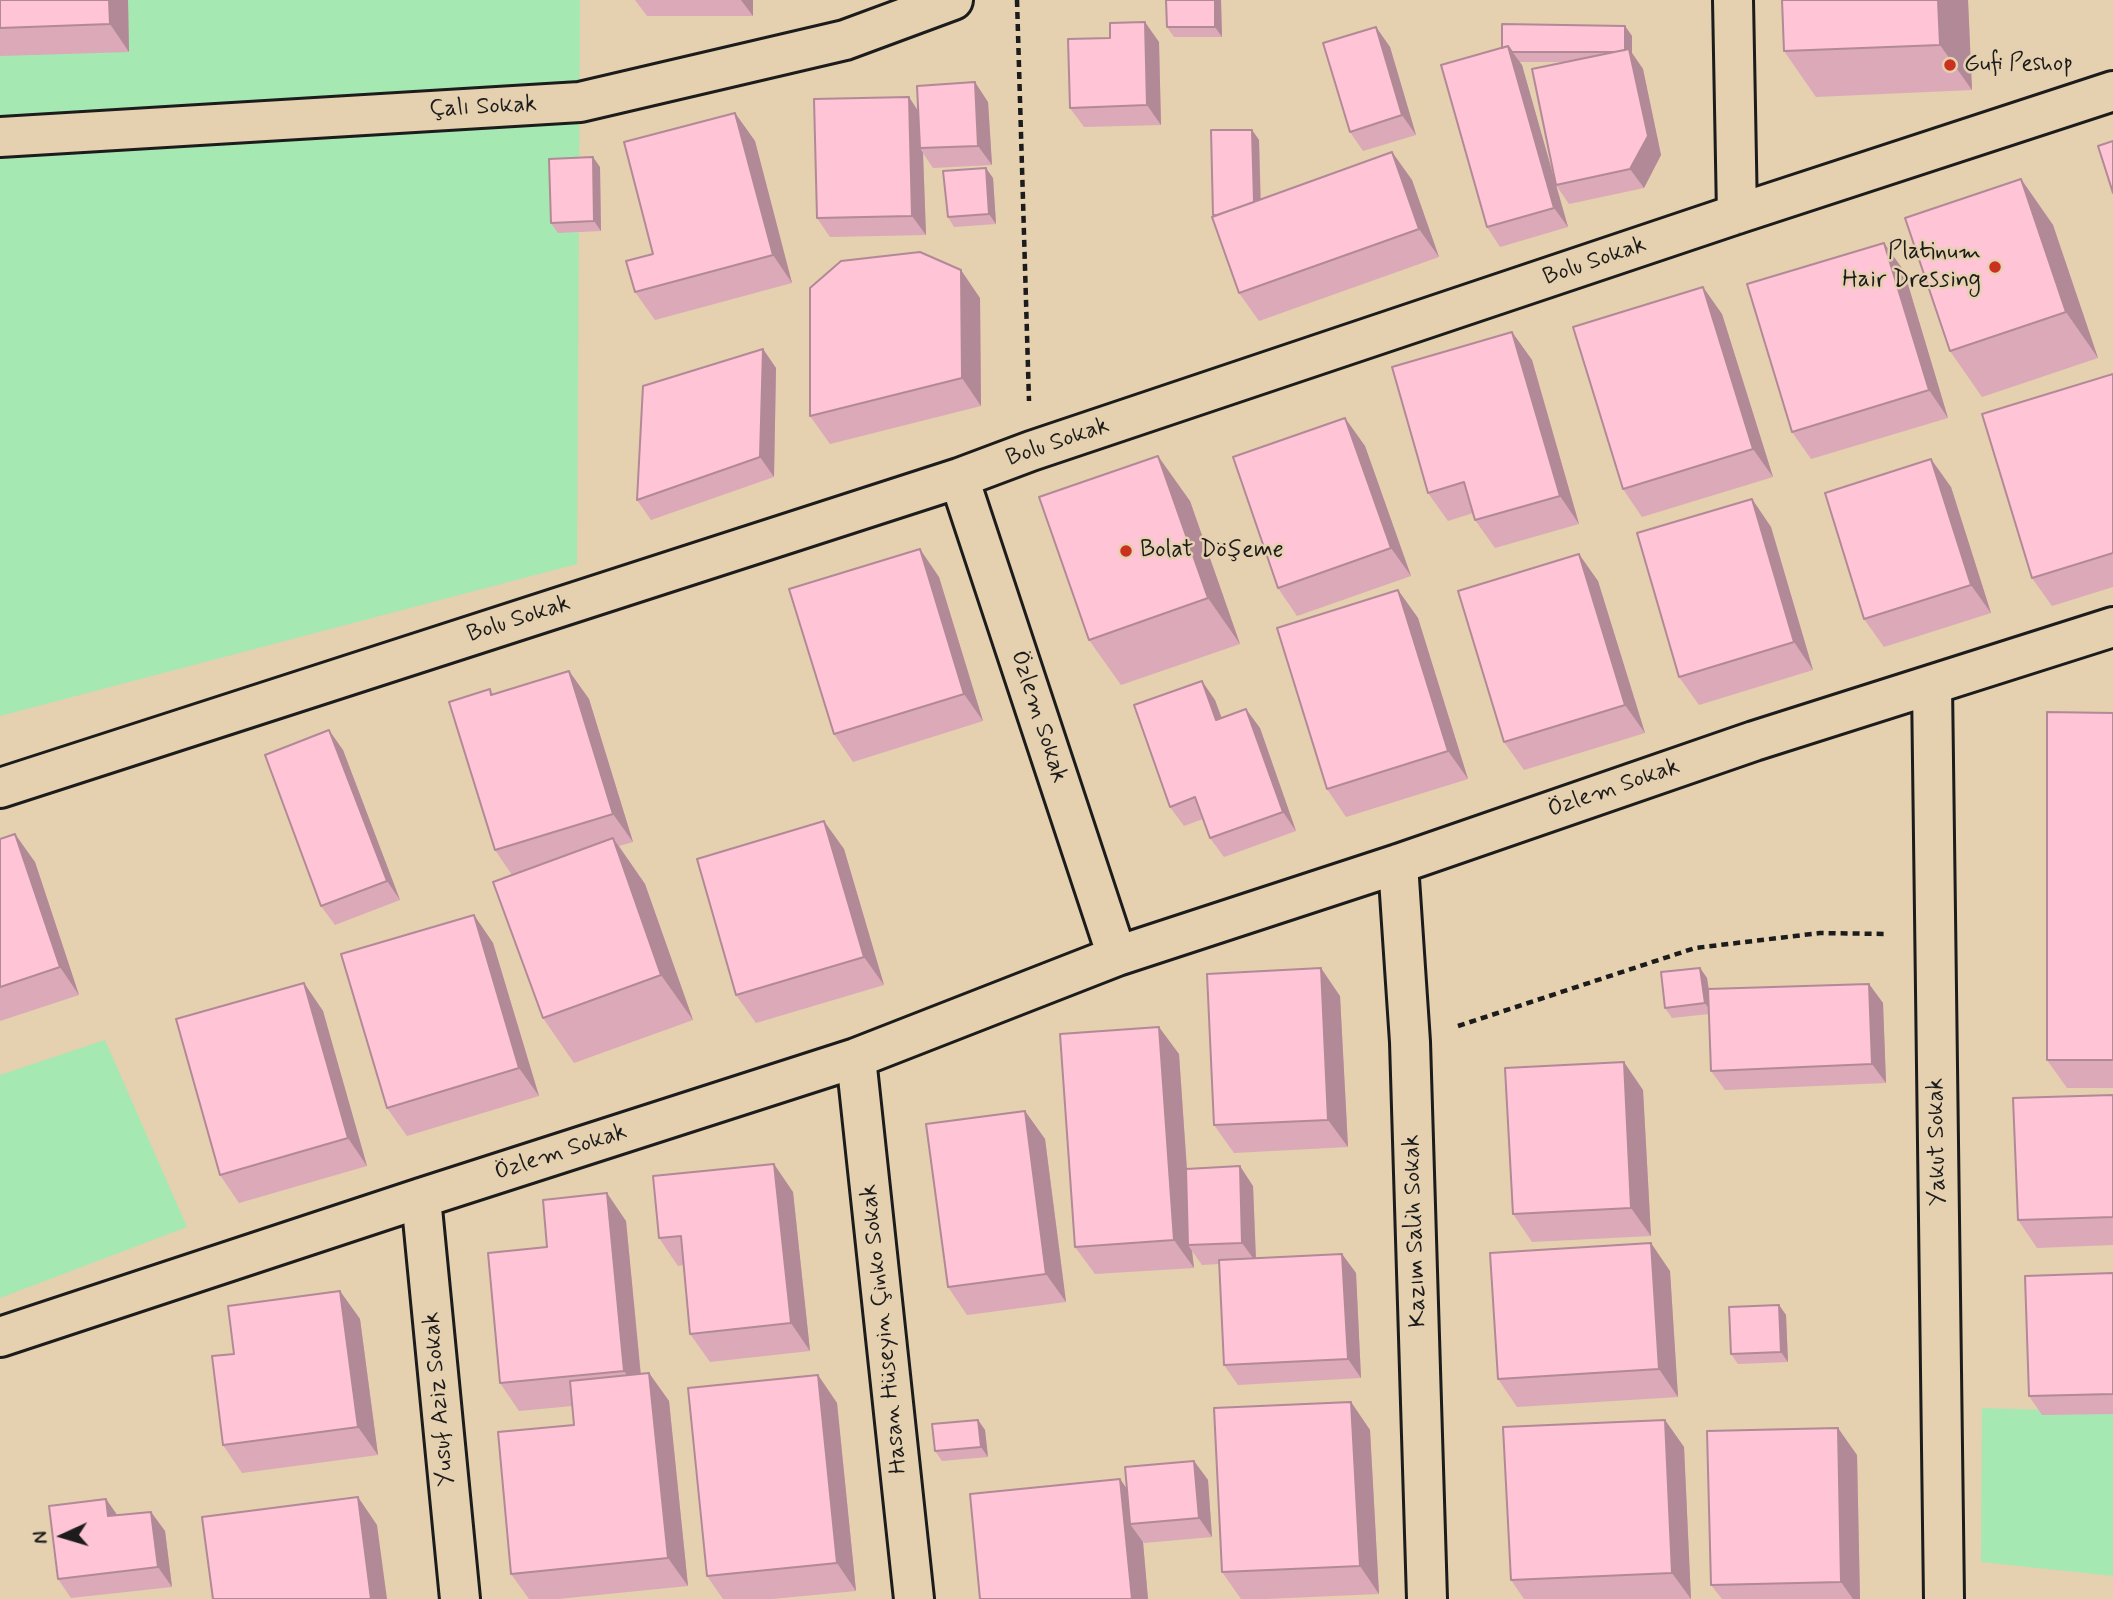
<!DOCTYPE html>
<meta charset="utf-8">
<style>
body{margin:0}
#map{position:relative;width:2113px;height:1599px;overflow:hidden;background:#e5d0af;font-family:Mynerve,sans-serif}
canvas{display:block}
.north{position:absolute;left:28px;top:1501px;width:70px;height:70px;-webkit-text-stroke:5px #e5d0af;paint-order:stroke;rotate:266deg;font-size:19px;font-weight:700;line-height:28px;text-align:center;color:#1c1c1c}
.north::after{content:'';display:block;margin:auto;width:24px;height:32px;background:#1c1c1c;clip-path:polygon(50% 0,100% 100%,50% 72%,0 100%)}
</style>
<div id="map">
<canvas width="2113" height="1599"></canvas>
<div class="north">N</div>
</div>
<script>
const g = document.querySelector('canvas').getContext('2d');
g.lineJoin = 'round';
function fill(path, color) { g.fillStyle = color; g.fill(path, 'evenodd'); }
function trace(path, color, width, dash) { g.strokeStyle = color; g.lineWidth = width; g.lineCap = dash ? 'butt' : 'round'; g.setLineDash(dash || []); g.stroke(path); }
function write(font, color, halo, rows, align = 'center') {
  g.font = font + ' Mynerve,sans-serif'; g.lineWidth = 5; g.setLineDash([]); g.textBaseline = 'middle'; g.strokeStyle = halo; g.fillStyle = color; for (const [text, x, y, turn = 0] of rows) {
    g.save(); g.translate(x, y); g.rotate((+turn || 0) * Math.PI / 180); g.textAlign = isNaN(turn) ? turn : align; if (halo) g.strokeText(text, 0, 0); g.fillText(text, 0, 0); g.restore();
  }
}
fill(new Path2D(`
 M0,0H580L577,564L0,716Z
 M105,1040L187,1227L0,1298V1075Z
 M1982,1408L2113,1412V1576L1981,1562Z`), '#a6e8b2');
const minor = new Path2D(`
 M1733,0L1737,214
 M0,137L580,102L845,40L953,0
 M959,478L1117,956
 M1932,685L1944,1599
 M0,788L959,478L1031,451L1737,214L2113,91
 M1398,864L1410,1042L1427,1599
 M856,1058L914,1599
 M421,1198L460,1599
 M0,1337L421,1198L856,1058L1117,956L1398,864L1754,741L2113,627`);
trace(minor, '#1c1c1c', 44);
trace(new Path2D(`
 M1017,0L1029,401
 M1458,1026L1695,948L1820,933L1887,934`), '#1c1c1c', 4.5, [7, 5]);
trace(minor, '#e5d0af', 38);
fill(new Path2D(`
 M0,0H128L129,52L0,56Z
 M635,0H753V16H647Z
 M1166,0H1221L1222,37H1174L1167,27Z
 M1782,0H1968L1972,90L1816,97L1784,51Z
 M1625,26L1632,36V53L1643,69L1661,155L1644,188L1569,204L1556,185L1568,227L1500,247L1487,227L1441,65ZM1519,62H1567L1555,183L1522,65Z
 M1376,27L1390,47L1416,135L1363,151L1350,132Z
 M1110,38L1159,42L1161,125L1084,127L1070,108Z
 M909,97L918,111L988,102L992,165L933,168L923,153L926,235L830,237L817,218Z
 M735,113L755,141L792,283L655,320L635,292L653,254Z
 M1252,130L1259,140L1261,199L1392,152L1412,180L1439,257L1259,321L1239,293L1213,215Z
 M600,167L601,231L558,233L551,223Z
 M993,178L996,224L954,227L948,217Z
 M2021,179L2053,225L2098,358L1982,397L1950,351Z
 M1884,243L1904,271L1948,418L1811,459L1792,432Z
 M980,298L981,406L830,444L810,416Z
 M1722,314L1773,477L1642,517L1623,489Z
 M1512,332L1532,360L1579,524L1495,548L1475,520L1473,513L1448,521L1428,493Z
 M763,349L776,368L774,477L651,520L637,500Z
 M2113,374V587L2052,606L2032,578Z
 M1345,418L1365,446L1411,576L1297,616L1278,588Z
 M1951,487L1991,613L1884,647L1864,619Z
 M1752,499L1771,527L1813,670L1699,705L1679,677Z
 M1190,501L1240,644L1121,685L1089,640Z
 M939,577L983,721L853,762L834,734Z
 M1598,581L1645,733L1524,770L1504,742Z
 M1398,590L1418,618L1468,779L1346,817L1327,789Z
 M569,671L589,699L633,842L619,846L645,884L693,1020L574,1063L543,1018L512,875L495,850L490,689L493,694Z
 M1215,700L1222,718L1260,728L1296,831L1224,857L1210,838L1203,819L1184,826L1170,807Z
 M2113,713V1088H2067L2047,1060Z
 M343,750L400,900L335,925L321,906Z
 M0,839L35,862L79,995L0,1021Z
 M844,849L884,985L756,1023L736,995Z
 M474,915L493,943L539,1096L407,1136L387,1108Z
 M1700,968L1707,978L1709,989L1869,984L1883,1003L1886,1083L1725,1090L1711,1071L1709,1014L1672,1018L1665,1008Z
 M304,983L323,1011L367,1166L239,1203L220,1175Z
 M1340,996L1348,1147L1234,1153L1214,1125Z
 M1179,1054L1187,1169L1253,1186L1256,1258L1342,1254L1356,1273L1361,1378L1238,1385L1224,1365L1219,1264L1202,1265L1192,1251L1194,1268L1095,1274L1075,1247Z
 M1643,1090L1651,1236L1532,1242L1513,1214Z
 M2113,1095V1245L2037,1248L2018,1220Z
 M1025,1111L1045,1139L1066,1302L967,1315L948,1287Z
 M793,1192L810,1351L710,1362L690,1334L683,1265L678,1266L659,1238Z
 M626,1221L641,1374L649,1373L669,1401L688,1586L558,1599H529L511,1574L574,1425L572,1406L519,1411L500,1383L547,1247Z
 M1670,1271L1678,1397L1517,1407L1498,1379Z
 M2113,1273V1414L2042,1415L2029,1396Z
 M340,1291L360,1319L378,1455L242,1473L223,1445L234,1354Z
 M1779,1305L1786,1315L1788,1362L1738,1364L1731,1354Z
 M818,1375L837,1403L856,1591L772,1599H723L707,1576Z
 M1351,1402L1370,1430L1379,1594L1266,1599H1241L1222,1572Z
 M978,1420L985,1430L988,1457L942,1461L935,1451Z
 M1665,1420L1684,1447L1691,1599H1524L1511,1580Z
 M1857,1455L1860,1599H1722L1711,1585Z
 M1194,1461L1208,1480L1212,1537L1144,1543L1143,1542L1148,1599H980L1120,1479L1127,1489Z
 M106,1499L117,1515L151,1512L165,1531L172,1587L71,1598L58,1579Z`), '#dba9b8');
fill(new Path2D(`
 M109,0H128L129,52L110,24Z
 M741,0H753V16Z
 M1215,0H1221L1222,37L1215,27Z
 M1938,0H1968L1972,90L1940,45Z
 M1145,22L1159,42L1161,125L1147,105Z
 M1625,26L1632,36V53L1643,69L1661,155L1644,188L1630,169L1625,52Z
 M1376,27L1390,47L1416,135L1402,115Z
 M1508,46L1522,65L1568,227L1554,208Z
 M975,82L988,102L992,165L978,146Z
 M909,97L922,117L920,148L923,153L926,235L912,216Z
 M735,113L755,141L792,283L773,255Z
 M1252,130L1259,140L1261,224L1254,214Z
 M1392,152L1412,180L1439,257L1419,229Z
 M593,157L600,167L601,231L594,221Z
 M986,168L993,178L996,224L989,214Z
 M2021,179L2053,225L2098,358L2066,312Z
 M1884,243L1904,271L1948,418L1929,390Z
 M961,270L980,298L981,406L962,378Z
 M1703,287L1722,314L1773,477L1753,449Z
 M1512,332L1532,360L1579,524L1560,496Z
 M763,349L776,368L774,477L760,457Z
 M1345,418L1365,446L1411,576L1391,548Z
 M1158,456L1190,501L1240,644L1208,598Z
 M1931,459L1951,487L1991,613L1971,585Z
 M1752,499L1771,527L1813,670L1794,642Z
 M920,549L939,577L983,721L964,694Z
 M1579,554L1598,581L1645,733L1625,705Z
 M1398,590L1418,618L1468,779L1448,751Z
 M569,671L589,699L633,842L613,814Z
 M1202,681L1215,700L1229,739L1216,720Z
 M1246,709L1260,728L1296,831L1283,812Z
 M329,730L343,750L400,900L387,881Z
 M824,821L844,849L884,985L864,957Z
 M15,834L35,862L79,995L60,967Z
 M613,838L645,884L693,1020L661,975Z
 M474,915L493,943L539,1096L519,1068Z
 M1321,968L1340,996L1348,1147L1328,1120Z
 M1700,968L1707,978L1712,1013L1705,1003Z
 M304,983L323,1011L367,1166L348,1138Z
 M1869,984L1883,1003L1886,1083L1872,1064Z
 M1159,1027L1179,1054L1192,1245H1188L1192,1251L1194,1268L1174,1240Z
 M1624,1062L1643,1090L1651,1236L1631,1208Z
 M1025,1111L1045,1139L1066,1302L1046,1274Z
 M774,1164L793,1192L810,1351L791,1323Z
 M1240,1166L1253,1186L1256,1262L1242,1243Z
 M607,1193L626,1221L643,1399L624,1371Z
 M1651,1243L1670,1271L1678,1397L1659,1369Z
 M1342,1254L1356,1273L1361,1378L1348,1359Z
 M340,1291L360,1319L378,1455L358,1427Z
 M1779,1305L1786,1315L1788,1362L1781,1352Z
 M649,1373L669,1401L688,1586L668,1558Z
 M818,1375L837,1403L856,1591L837,1563Z
 M1351,1402L1370,1430L1379,1594L1360,1566Z
 M978,1420L985,1430L988,1457L981,1447Z
 M1665,1420L1684,1447L1691,1599L1672,1573Z
 M1838,1428L1857,1455L1860,1599H1853L1841,1582Z
 M1194,1461L1208,1480L1212,1537L1199,1518Z
 M1120,1479L1139,1506L1130,1524L1143,1542L1148,1599H1132Z
 M358,1497L377,1525L387,1599H371Z
 M106,1499L120,1519L108,1516Z
 M151,1512L165,1531L172,1587L158,1567Z`), '#b28996');
const building = new Path2D(`
 M0,0H109L110,24L0,28Z
 M1166,0H1215V27H1167Z
 M1782,0H1938L1940,45L1784,51Z
 M1145,22L1147,105L1070,108L1068,39L1110,38V23Z
 M1502,24L1625,26V50L1614,52H1512L1508,46L1502,48Z
 M1376,27L1402,115L1350,132L1323,43Z
 M1508,46L1554,208L1487,227L1441,65Z
 M1629,49L1648,136L1630,169L1556,185L1532,69Z
 M975,82L978,146L920,148L917,86Z
 M909,97L912,216L817,218L814,99Z
 M735,113L773,255L635,292L626,261L653,254L624,142Z
 M1211,130H1252L1254,202L1217,215H1213Z
 M2113,141V193L2098,146Z
 M1392,152L1419,229L1239,293L1212,217Z
 M593,157L594,221L551,223L549,159Z
 M986,168L989,214L948,217L943,171Z
 M2021,179L2066,312L1950,351L1905,218Z
 M1884,243L1929,390L1792,432L1747,284Z
 M920,252L961,270L962,378L810,416V288L841,261Z
 M1703,287L1753,449L1623,489L1573,327Z
 M1512,332L1560,496L1475,520L1464,482L1428,493L1392,367Z
 M763,349L760,457L637,500L643,386Z
 M2113,374V553L2032,578L1982,414Z
 M1345,418L1391,548L1278,588L1233,457Z
 M1158,456L1208,598L1089,640L1039,497Z
 M1931,459L1971,585L1864,619L1825,493Z
 M1752,499L1794,642L1679,677L1637,533Z
 M920,549L964,694L834,734L789,589Z
 M1579,554L1625,705L1504,742L1458,591Z
 M1398,590L1448,751L1327,789L1277,628Z
 M569,671L613,814L495,850L449,702L490,689L491,695Z
 M1202,681L1216,720L1246,709L1283,812L1210,838L1195,797L1170,807L1134,705Z
 M2047,712L2113,713V1060H2047Z
 M329,730L387,881L321,906L265,755Z
 M824,821L864,957L736,995L697,859Z
 M15,834L60,967L0,987V839Z
 M613,838L661,975L543,1018L493,882Z
 M474,915L519,1068L387,1108L341,954Z
 M1321,968L1328,1120L1214,1125L1207,974Z
 M1700,968L1705,1003L1665,1008L1661,972Z
 M304,983L348,1138L220,1175L176,1019Z
 M1869,984L1872,1064L1711,1071L1708,989Z
 M1159,1027L1174,1240L1075,1247L1060,1034Z
 M1624,1062L1631,1208L1513,1214L1505,1068Z
 M2113,1095V1217L2018,1220L2013,1098Z
 M1025,1111L1046,1274L948,1287L926,1124Z
 M774,1164L791,1323L690,1334L681,1236L659,1238L653,1176Z
 M1240,1166L1242,1243L1188,1245L1186,1169Z
 M607,1193L624,1371L500,1383L488,1253L547,1247L543,1200Z
 M1651,1243L1659,1369L1498,1379L1490,1253Z
 M1342,1254L1348,1359L1224,1365L1219,1260Z
 M2113,1273V1394L2029,1396L2025,1276Z
 M340,1291L358,1427L223,1445L212,1356L234,1354L228,1306Z
 M1779,1305L1781,1352L1731,1354L1729,1307Z
 M649,1373L668,1558L511,1574L498,1432L574,1425L570,1381Z
 M818,1375L837,1563L707,1576L688,1388Z
 M1351,1402L1360,1566L1222,1572L1214,1408Z
 M978,1420L981,1447L935,1451L932,1424Z
 M1665,1420L1672,1573L1511,1580L1503,1427Z
 M1838,1428L1841,1582L1711,1585L1707,1431Z
 M1194,1461L1199,1518L1130,1524L1125,1467Z
 M1120,1479L1132,1599H980L970,1494Z
 M358,1497L371,1599H213L202,1517Z
 M106,1499L108,1516L151,1512L158,1567L58,1579L49,1506Z`);
fill(building, '#ffc4d6');
trace(building, '#b28996', 2);
for (const [x, y, r, color] of [
 [1950,65,7,"#c8321e"],
 [1995,267,7,"#c8321e"],
 [1126,551,7,"#c8321e"]
]) { const dot = new Path2D(); dot.arc(x, y, r, 0, 2 * Math.PI); g.fillStyle = color; g.fill(dot); trace(dot, '#e5d0af', 2.5); }
write('24px', '#1c1c1c', '#e5d0af', [
 ["Gufi Peshop",1964,65],
 ["Platinum",1981,253,"right"],
 ["Hair Dressing",1981,281,"right"],
 ["Bolat Döşeme",1140,551]
], 'left');
write('24px', '#1c1c1c', '#e5d0af', [
 ["Çalı Sokak",483,108,-3],
 ["Bolu Sokak",1595,262,-19],
 ["Bolu Sokak",1058,443,-19],
 ["Bolu Sokak",519,620,-18],
 ["Özlem Sokak",1038,717,72],
 ["Özlem Sokak",1614,789,-19],
 ["Yakut Sokak",1938,1142,-91],
 ["Özlem Sokak",561,1153,-18],
 ["Kazım Salih Sokak",1416,1231,-92],
 ["Hasan Hüseyin Çinko Sokak",885,1329,-96],
 ["Yusuf Aziz Sokak",440,1399,-95]
]);
</script>
